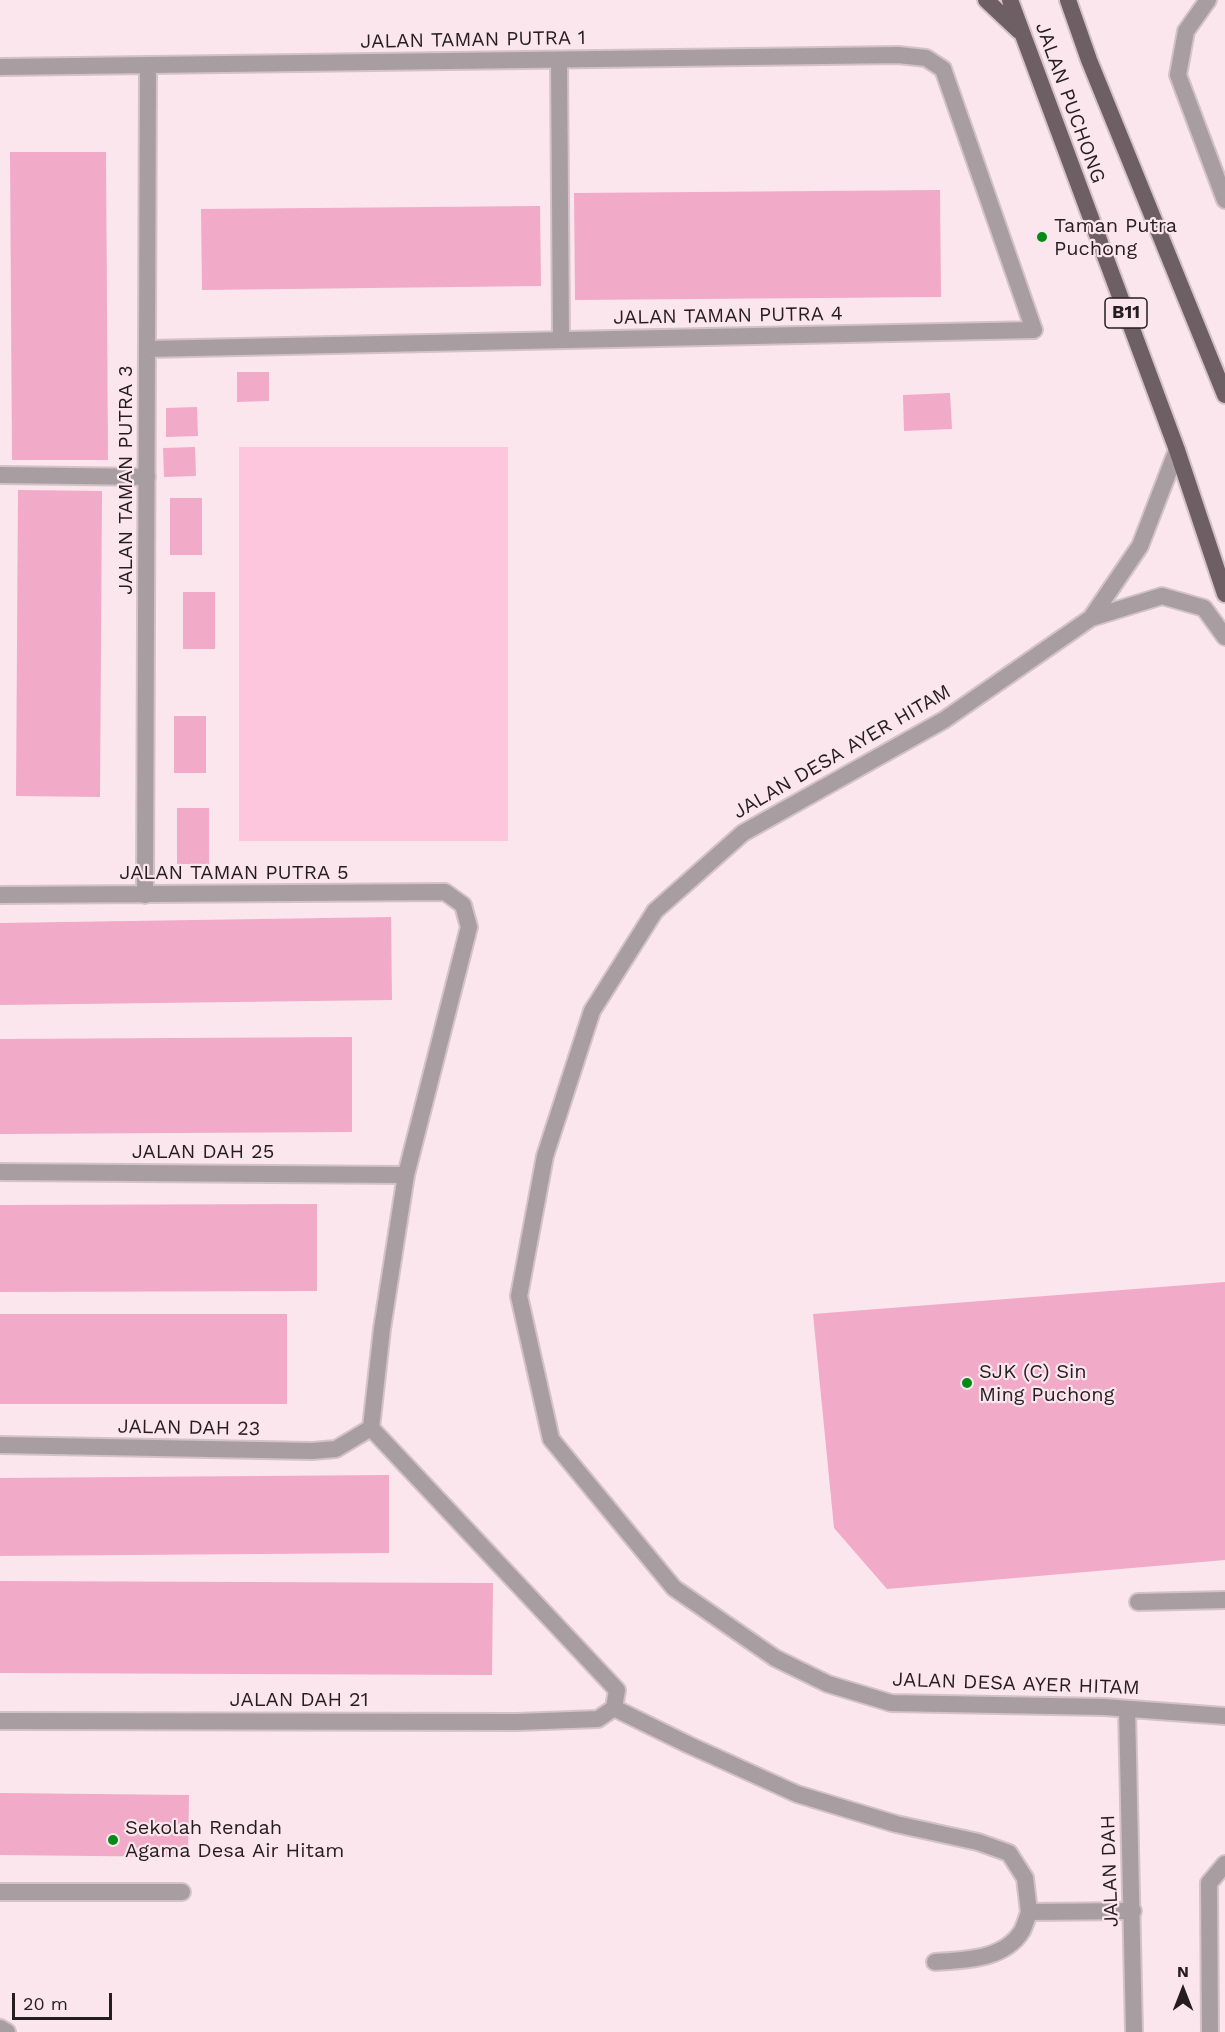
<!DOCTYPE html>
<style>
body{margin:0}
#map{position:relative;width:1225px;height:2032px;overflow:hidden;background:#fbe6ee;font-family:"Work Sans",sans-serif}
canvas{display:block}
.north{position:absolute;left:1153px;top:1960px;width:60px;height:60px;-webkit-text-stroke:4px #fbe6ee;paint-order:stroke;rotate:0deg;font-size:16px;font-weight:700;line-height:24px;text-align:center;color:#251d20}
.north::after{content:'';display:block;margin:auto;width:21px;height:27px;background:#251d20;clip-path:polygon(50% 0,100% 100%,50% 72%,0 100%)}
.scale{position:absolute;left:12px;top:1993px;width:100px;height:27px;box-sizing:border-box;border:3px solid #251d20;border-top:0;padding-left:8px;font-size:18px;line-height:21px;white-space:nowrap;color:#251d20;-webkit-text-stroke:4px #fbe6ee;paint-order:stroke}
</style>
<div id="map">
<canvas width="1225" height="2032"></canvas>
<div class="north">N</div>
<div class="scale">20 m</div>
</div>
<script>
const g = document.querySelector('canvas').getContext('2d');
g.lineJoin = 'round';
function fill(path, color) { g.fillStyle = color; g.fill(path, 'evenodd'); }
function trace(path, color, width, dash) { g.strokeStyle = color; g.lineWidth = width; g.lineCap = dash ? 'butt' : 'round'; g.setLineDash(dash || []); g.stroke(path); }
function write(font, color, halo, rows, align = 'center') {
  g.font = font + ' "Work Sans",sans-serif'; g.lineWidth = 4.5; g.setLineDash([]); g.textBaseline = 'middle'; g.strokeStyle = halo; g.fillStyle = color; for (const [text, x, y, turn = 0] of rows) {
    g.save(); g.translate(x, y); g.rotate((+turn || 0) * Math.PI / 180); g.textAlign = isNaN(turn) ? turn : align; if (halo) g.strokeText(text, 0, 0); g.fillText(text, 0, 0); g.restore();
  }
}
fill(new Path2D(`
 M239,447H508V841H239Z`), '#fec6dc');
fill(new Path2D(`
 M10,152H106L108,460H12Z
 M940,190L941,297L575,300L574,193Z
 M540,206L541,286L202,290L201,209Z
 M237,372H269V401L237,402Z
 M950,393L952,429L904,431L903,395Z
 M197,407L198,436L166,437V408Z
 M195,447L196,476L164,477L163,448Z
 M18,490L102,491L100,797L16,796Z
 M170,498H202V555H170Z
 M183,592H215V649H183Z
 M174,716H206V773H174Z
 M177,808H209V864H177Z
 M391,917L392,1000L0,1005V923Z
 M352,1037V1132L0,1134V1039Z
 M317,1204V1291L0,1292V1205Z
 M1225,1282V1560L887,1589L834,1528L813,1314Z
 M0,1314H287V1404H0Z
 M389,1475V1553L0,1556V1478Z
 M0,1581L493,1583L492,1675L0,1673Z
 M0,1793L189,1795L188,1857L0,1855Z`), '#f1aac7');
const service = new Path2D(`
 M559,60L561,340
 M0,475L147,477
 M1138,1602L1225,1600
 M614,1708L689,1745L797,1794L896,1824L978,1842L1009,1853L1025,1878L1029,1912L1133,1911
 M0,1892H182
 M935,1962C965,1960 1004,1960 1022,1931C1025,1925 1027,1918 1029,1912
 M0,2028L7,2032`);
const minor = new Path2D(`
 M0,67L898,55L926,58L943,69L1034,330L147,349
 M1177,450L1140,546L1091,618L1162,596L1204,608L1225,637
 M1091,618L944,720L743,833L655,911L592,1011L545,1156L519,1296L551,1439L674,1588L775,1658L828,1684L891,1703L1104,1707L1225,1716
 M0,895L445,892L463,905L469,927L406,1175L382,1329L371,1428L617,1690L614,1708L598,1719L517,1722L0,1721
 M145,895L148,66
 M0,1172L406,1175
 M0,1445L312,1451L336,1449L371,1428
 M1127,1709L1134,2032
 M1210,2032L1209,1883L1225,1864`);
const tertiary = new Path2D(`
 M1208,0L1186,31L1178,75L1225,200`);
const primary = new Path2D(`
 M986,0L1019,31
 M1010,0L1177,450L1225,594
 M1068,0L1089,60L1225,395`);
trace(service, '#d4c2c9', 20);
trace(minor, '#d4c2c9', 20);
trace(tertiary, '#d4c2c9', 20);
trace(primary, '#d4c2c9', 20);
trace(service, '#a89ea2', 16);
trace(minor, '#a89ea2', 16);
trace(tertiary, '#a89ea2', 16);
trace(primary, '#6e5f64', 16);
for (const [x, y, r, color] of [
 [1042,237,6,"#058a16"],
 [967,1383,6,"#058a16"],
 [113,1840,6,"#058a16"]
]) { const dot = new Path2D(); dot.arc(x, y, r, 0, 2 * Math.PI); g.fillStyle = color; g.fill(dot); trace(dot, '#fbe6ee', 2); }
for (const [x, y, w] of [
 [1126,313,42]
]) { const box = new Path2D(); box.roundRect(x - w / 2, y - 15, w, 30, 4.5); g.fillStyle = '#fbe6ee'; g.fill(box); trace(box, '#251d20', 1.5); }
write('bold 18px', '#251d20', null, [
 ["B11",1126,313]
]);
write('20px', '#251d20', '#fbe6ee', [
 ["JALAN TAMAN PUTRA 1",473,40,-1],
 ["JALAN PUCHONG",1070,103,70],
 ["JALAN TAMAN PUTRA 4",728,316,-1],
 ["JALAN TAMAN PUTRA 3",126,480,-90],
 ["JALAN DESA AYER HITAM",842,752,-30],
 ["JALAN TAMAN PUTRA 5",234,873],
 ["JALAN DAH 25",203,1152],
 ["JALAN DAH 23",189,1428,1],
 ["JALAN DESA AYER HITAM",1016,1684,2],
 ["JALAN DAH 21",299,1700],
 ["JALAN DAH",1110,1871,-92]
]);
write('20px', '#251d20', '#fbe6ee', [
 ["Taman Putra",1054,226],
 ["Puchong",1054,249],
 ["SJK (C) Sin",979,1372],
 ["Ming Puchong",979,1395],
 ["Sekolah Rendah",125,1828],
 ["Agama Desa Air Hitam",125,1851]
], 'left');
</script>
